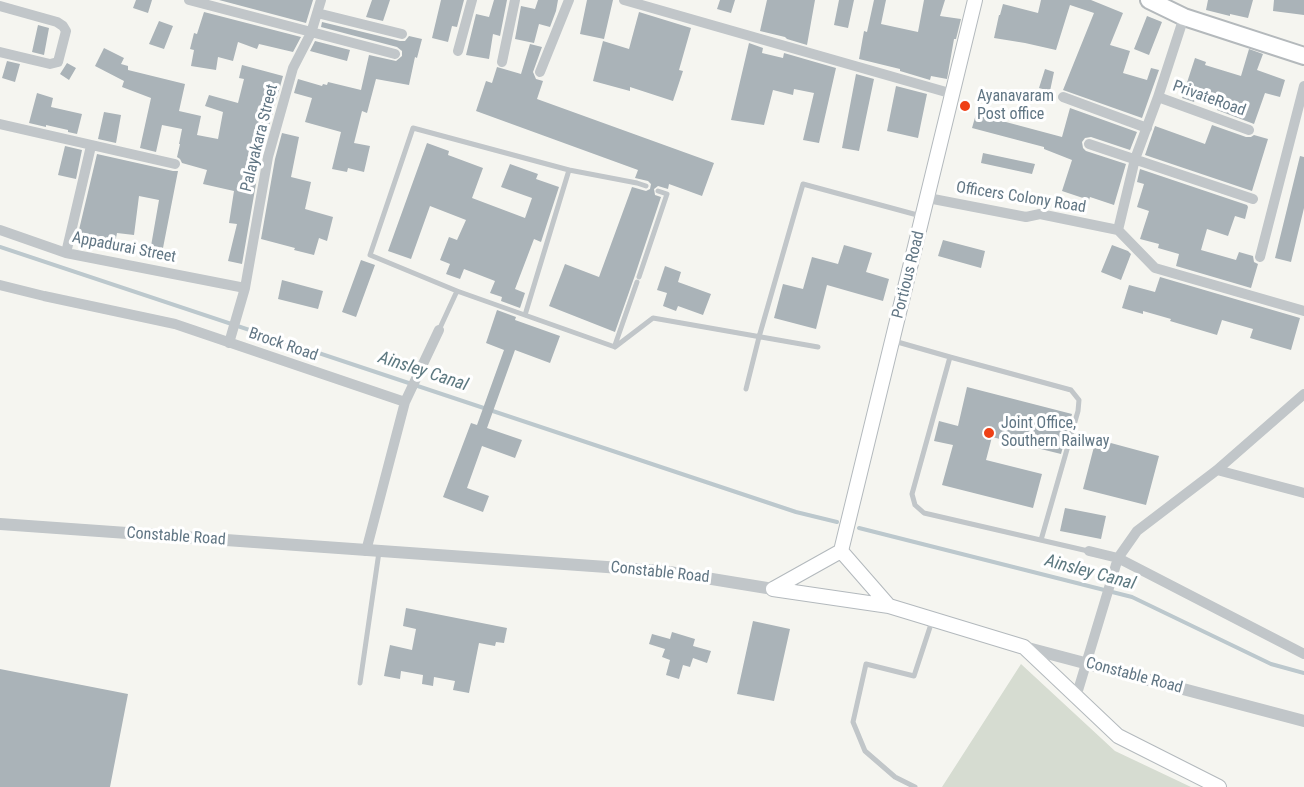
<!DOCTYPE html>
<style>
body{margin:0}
canvas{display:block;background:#f5f5f0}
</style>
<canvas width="1304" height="787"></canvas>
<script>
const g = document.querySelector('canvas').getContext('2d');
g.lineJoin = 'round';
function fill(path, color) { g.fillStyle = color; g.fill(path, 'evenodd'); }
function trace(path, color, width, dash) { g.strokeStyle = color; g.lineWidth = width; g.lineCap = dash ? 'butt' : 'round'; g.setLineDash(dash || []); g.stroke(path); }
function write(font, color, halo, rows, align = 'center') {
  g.font = font + ' "Roboto Condensed",sans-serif'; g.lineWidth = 6; g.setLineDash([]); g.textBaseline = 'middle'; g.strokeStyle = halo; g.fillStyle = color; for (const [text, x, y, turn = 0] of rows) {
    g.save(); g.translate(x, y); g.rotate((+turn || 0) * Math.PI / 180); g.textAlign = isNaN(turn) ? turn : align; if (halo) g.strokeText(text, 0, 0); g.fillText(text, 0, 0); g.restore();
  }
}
fill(new Path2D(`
 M1021,664L1115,751L1191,787H942Z`), '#d6dcd1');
trace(new Path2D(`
 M0,247L796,512L837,522
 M859,528L1132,597L1271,664L1304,673`), '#bcc8cd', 4);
fill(new Path2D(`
 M136,0H152L148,13L133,8Z
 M219,0H313L306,23Z
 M372,0H390L383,21L366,17Z
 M441,0H464L457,27L452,26L448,42L432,38Z
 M494,0H507L500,36L493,34L489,59L466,55L476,14L489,17Z
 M538,0H558L556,11L550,27L539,24L534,43L515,39L521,6L535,9Z
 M587,0H613L604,39L580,34Z
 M720,0H735L731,13L717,9Z
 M767,0H815L807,45L787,39L785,37L760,31Z
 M839,0H854L848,28L834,25Z
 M874,0H886L881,24L918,32L924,0H945L940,16L961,19L956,39H954L947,79L931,76L930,80L900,71V69L859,59L864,31L867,32Z
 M1041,0H1091L1123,13L1110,45L1130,51L1123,73L1147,80L1151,68L1159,70L1142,118L1063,90L1094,13L1070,5L1056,50L1025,43L994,38L999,15H1000L1003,4L1038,13Z
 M1208,0H1253L1248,18L1230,14V16L1206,10Z
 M1274,0H1304V15L1273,11Z
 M204,12L301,37L293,52L259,44L257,49L238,42L233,61L218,57L216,70L191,66L194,50L190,49L194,33L197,34Z
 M639,12L691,28L679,70L683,71L673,101L630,87V91L593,81L603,41L629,49Z
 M1147,16L1162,22L1149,55L1134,49Z
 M159,21L173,26L164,49L149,44Z
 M322,22L400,41H405L409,36L422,39L417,58L415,57L409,85L376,79L367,113L362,111L354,143L370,146L364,172L348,168L347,172L332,169L341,132L305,122L312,98L294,93L298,79L322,86L323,84L327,85L328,82L361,90L369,55L396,61L402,56V51L397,47L321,27Z
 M38,25L49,28L44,55L32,52Z
 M315,41L350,50L347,61L310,51Z
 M749,43L763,48L762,53L783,58L784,53L836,68L819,143L803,140L814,93L794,89L793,95L773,90L764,125L731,120Z
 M530,44L542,47L533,72L536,79L543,81L537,99L714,163L702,196L669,184L668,189L658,186L654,189L655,195L661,197L634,278L615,332L549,306L565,264L599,277L632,187L646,191L650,189L651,184L648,181L635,178L638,170L476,111L486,81L492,83L497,67L521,74Z
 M104,48L124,58L121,64L128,66V70L185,84L179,111L201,116L197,135L218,139L223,112L205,106L209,95L238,103L244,79L239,78L242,65L283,76L261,155L242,264L228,261L237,224L229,223L234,191L203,184L207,170L182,163L180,159L177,157L180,144H179L182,129L162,125L156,152L140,148L151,98L122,87L124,81L95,66Z
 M1249,49L1263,54L1257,70L1285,80L1280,97L1265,93L1254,124L1217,110L1221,97L1198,89L1194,102L1182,98L1195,58L1206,62L1205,65L1241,76Z
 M7,61L20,64L15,82L2,78Z
 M67,63L76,68L69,80L60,74Z
 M1045,69L1054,72L1050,91L1039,88Z
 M856,74L874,79L859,151L842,148Z
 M896,86L927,94L918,138L887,131Z
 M37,93L53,98L51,107L82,114L77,134L68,132V130L46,125V127L29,123Z
 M1070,108L1137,132L1130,150L1091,137L1085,138L1082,142L1083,148L1086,151L1126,164L1114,205L1090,197L1089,200L1062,191L1072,160L1044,149V147L972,128L976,114L1062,137Z
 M104,112L121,115L116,143L98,139Z
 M1212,125L1246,137H1251L1254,135L1268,139L1252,191L1145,155L1155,126L1205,144Z
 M282,133L299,137L291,177L311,182L305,209L333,217L327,241L319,238L314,255L294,250L295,248L261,239L275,159Z
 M427,143L449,151L448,155L483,168L472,198L525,218L532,198L501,187L510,164L538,174L536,179L559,187L541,242L534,239L515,289L525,293L520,308L501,301L502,297L490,293L495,281L464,269L460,279L446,274L450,264L440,260L449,237L457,240L466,220L430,206L411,259L388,251Z
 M65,146L82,150L76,179L58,175Z
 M983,153L1035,164L1032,174L981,163Z
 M97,154L173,171H178L163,248L151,246L159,200L139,196L134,235L117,233L115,243L99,240L100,238L78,234Z
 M1300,156L1304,157V208L1291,262L1275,258Z
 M1140,169L1247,205L1248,207L1245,219L1235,216L1228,236L1207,229L1201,250L1236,260L1239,252L1253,256L1254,262L1258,264L1251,288L1176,266L1179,254L1158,248L1159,244L1140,239L1149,211L1137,207L1144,184L1137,182Z
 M943,240L985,251L981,268L938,256Z
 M844,245L872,253L866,272L889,279L883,301L827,285L816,329L774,318L783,284L803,289L812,257L838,264Z
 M1112,245L1128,251L1131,254L1121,280L1101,272Z
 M361,260L375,265L356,317L342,312Z
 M665,266L681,272L678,282L711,294L703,315L678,306L676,311L663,306L667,293L657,290Z
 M1160,277L1300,318L1291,350L1250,338L1253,329L1222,320L1217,335L1170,321L1171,319L1143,311V314L1122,308L1129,285L1155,292Z
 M282,280L323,291L318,309L278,299Z
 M497,310L516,317L515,320L560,336L550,363L515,350L487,428L522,440L515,458L482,446L467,488L489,496L483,512L443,497L471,423L477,425L504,350L486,343Z
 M967,387L1072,414L1061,454L992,437L986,460L1042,474L1033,508L942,485L953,445L934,441L939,421L958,426Z
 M1096,439L1159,456L1146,505L1083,489Z
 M1065,508L1106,516L1101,539L1060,531Z
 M406,608L507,628L504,643L496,642L495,646L479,643L469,693L453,690L455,681L434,677L433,686L422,684L423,675L401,671L400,679L384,676L390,645L412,650L416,629L403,626Z
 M753,621L790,629L774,701L737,694Z
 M672,632L695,639L693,646L711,651L707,663L693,658L690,667L683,665L679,679L666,675L670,660L662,657L665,649L649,644L652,634L670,639Z
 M0,669L128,694L110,787H0Z`), '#aab3b8');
const secondary = new Path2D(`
 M841,551L889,606
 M773,589L841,551L975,0
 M773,589L889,606L1024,647L1118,736L1219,787`);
const primary = new Path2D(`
 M1149,0L1184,17L1304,56`);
trace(secondary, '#b3b9bd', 16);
trace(primary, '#b4b9bc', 20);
trace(new Path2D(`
 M639,277L667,194L658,191
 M525,315L569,170
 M439,330L457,291
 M894,341L950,357L912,494L915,505L924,513L1088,551
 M615,345L637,282
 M615,347L457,291L370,255L413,128L569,170L637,183L646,186
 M615,347L653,318L818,347
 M950,357L1071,390L1079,400L1078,411L1041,540
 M746,389L759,337L803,184L921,216
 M360,683L379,552
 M915,787L895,777L865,751L853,722L866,664L914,676L932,621`), '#c1c6c9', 5);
trace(new Path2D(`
 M189,0L395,54
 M624,0L953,94
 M0,6L57,22L63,26L66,31L58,62L50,64L0,52
 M317,13L402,34
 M458,51L472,0
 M502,62L515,0
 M540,72L569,0
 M1063,97L1147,128
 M1158,97L1249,130
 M0,124L175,164
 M1089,144L1253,199
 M928,198L1026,217L1040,214L1118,230L1155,268L1304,311
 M0,230L66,253L245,288
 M1118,230L1135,159L1158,97L1184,17
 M66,253L91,146
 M1260,257L1304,86
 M0,285L44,296L175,324L405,402L366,551
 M229,343L245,288L268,157L293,68L311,33L321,0
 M405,402L439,330
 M1217,470L1304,493
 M1089,551L1118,558L1304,654
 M1076,697L1118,558L1137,531L1217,470L1304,394`), '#c1c6c9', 10);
trace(new Path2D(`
 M0,524L663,571L773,589
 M1024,647L1304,721`), '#c1c6c9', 12);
trace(secondary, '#fff', 14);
trace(primary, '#fff', 16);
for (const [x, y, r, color] of [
 [965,106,6,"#ef4016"],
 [989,433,6,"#ef4016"]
]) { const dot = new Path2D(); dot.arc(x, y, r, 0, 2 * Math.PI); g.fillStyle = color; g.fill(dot); trace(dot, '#fff', 2); }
write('16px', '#617684', '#fff', [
 ["Ayanavaram",977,97],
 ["Post office",977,115],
 ["Joint Office,",1001,424],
 ["Southern Railway",1001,442]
], 'left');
write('16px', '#617684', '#fff', [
 ["PrivateRoad",1209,99,20],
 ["Palayakara Street",260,138,-76],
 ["Officers Colony Road",1021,198,9],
 ["Appadurai Street",124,248,11],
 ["Portious Road",909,275,-76],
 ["Brock Road",283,345,19],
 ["Constable Road",176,537,4],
 ["Constable Road",660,573,6],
 ["Constable Road",1134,676,15]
]);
write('italic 18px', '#5d7981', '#fff', [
 ["Ainsley Canal",423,372,18],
 ["Ainsley Canal",1090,573,15]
]);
</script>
